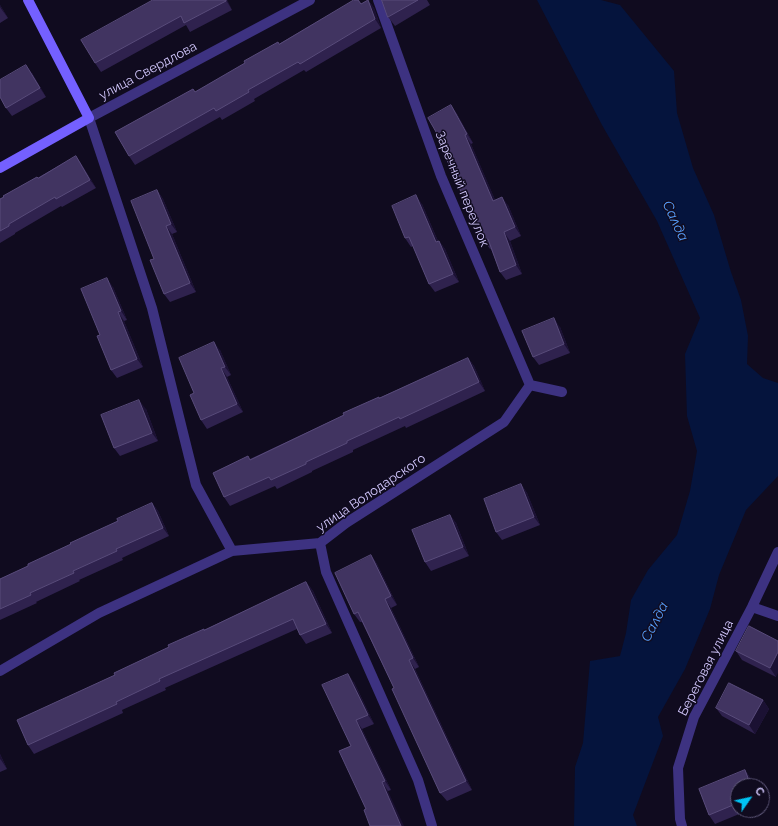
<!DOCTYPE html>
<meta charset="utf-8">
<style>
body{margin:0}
#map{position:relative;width:778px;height:826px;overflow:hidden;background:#100b1f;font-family:Raleway,sans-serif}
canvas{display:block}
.north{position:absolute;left:730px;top:778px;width:40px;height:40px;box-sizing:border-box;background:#100b1f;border:1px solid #5e5779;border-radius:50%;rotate:56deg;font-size:11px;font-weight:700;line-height:16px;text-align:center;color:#d4c9ff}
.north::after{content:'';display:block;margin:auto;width:14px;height:18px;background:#00c3f4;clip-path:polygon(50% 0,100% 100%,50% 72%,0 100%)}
</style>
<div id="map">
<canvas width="778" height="826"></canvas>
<div class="north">С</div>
</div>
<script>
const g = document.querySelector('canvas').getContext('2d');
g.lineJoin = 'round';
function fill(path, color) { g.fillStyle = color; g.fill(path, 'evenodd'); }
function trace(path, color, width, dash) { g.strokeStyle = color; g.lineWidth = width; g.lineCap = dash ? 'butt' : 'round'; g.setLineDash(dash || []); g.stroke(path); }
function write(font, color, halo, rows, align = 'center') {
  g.font = font + ' Raleway,sans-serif'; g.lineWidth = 3; g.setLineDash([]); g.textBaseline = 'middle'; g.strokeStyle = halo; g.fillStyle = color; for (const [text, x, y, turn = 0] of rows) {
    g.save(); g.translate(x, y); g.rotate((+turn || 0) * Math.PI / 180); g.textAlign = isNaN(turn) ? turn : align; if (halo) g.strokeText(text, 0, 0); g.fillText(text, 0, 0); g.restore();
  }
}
fill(new Path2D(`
 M537,0H601L620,5L674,71L677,113L693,168L714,215L731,272L741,300L748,336L747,364L763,378L778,383V476L746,510L719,575L710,609L685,669L658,717L663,736L633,815L637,826H574L575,767L583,743L590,661L620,656L626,633L631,600L648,570L677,535L690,491L697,451L687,416L685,354L700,318L657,221L602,125Z`), '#05143d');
trace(new Path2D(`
 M378,0L441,176L530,385
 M320,543L326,572L418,780L432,826
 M232,551L196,485L152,308L89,118L310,0
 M752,607L778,616
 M0,671L99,613L232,551L320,543L346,523L504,422L530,385L562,392
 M682,826L680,819L678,768L694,717L752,607L778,552`), '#3d3281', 10);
trace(new Path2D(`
 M0,168L89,118L28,0`), '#7460ff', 10);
fill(new Path2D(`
 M153,0H227L232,10L190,32L186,25L101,72L95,63Z
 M359,0L361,4L368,0L374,8L381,28L306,72L304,70L254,99L255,101L222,120L220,117L135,165L129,156L193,89L195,92Z
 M382,0H427L430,5L395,26L388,17Z
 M0,5L8,18L0,23Z
 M32,73L46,97L12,116L6,108Z
 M451,105L457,114L473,143L471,144L495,200L508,205L521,236L510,241L522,274L506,280L500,272L491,249H490L484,241L466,200L461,192L451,158Z
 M76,156L82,165L96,188L62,207L61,206L15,233V234L0,243V199Z
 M157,190L163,199L177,232L172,234L196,292L170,302L164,294L154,259Z
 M422,204L438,241H439L445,249L459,282L435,292L429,284L413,246L411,247L405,238Z
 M113,287L127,320L124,321L143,367L117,378L111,370L100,335Z
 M560,327L570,353L539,365L533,357Z
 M220,350L231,375L227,377L243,412L207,429L201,420L194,393Z
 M468,358L474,366L485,391L406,428L405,426L353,450V452L312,471V472L277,489L275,486L230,506L224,497L250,459L380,398Z
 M146,409L158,441L120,456L114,448Z
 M521,484L527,493L540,525L502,540L496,532Z
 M152,503L158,511L169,536L122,558L123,560L79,580L80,581L36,602L37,603L0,620V579L28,566L118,521Z
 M450,515L456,523L469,556L431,571L425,562Z
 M371,555L377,564L397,605L391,608L419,667L415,669L472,790L447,801L440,793L394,688L362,622H360L354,614Z
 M306,582L313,591L332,633L306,644L300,635L297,629L165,688L166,690L122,710L123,713L34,754L28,745L115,675L205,630Z
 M778,641L776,677L742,660L736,651Z
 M354,682L374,724L362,729L391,790L388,791L366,809L351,746Z
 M763,700L769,709L755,734L722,716L716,708Z
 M0,754L7,769L0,772Z
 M745,770L751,779L754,786H738V810H749L715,824L709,815L699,789Z`), '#2f224e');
fill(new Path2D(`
 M226,0H227L232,10Z
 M368,0L374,8L381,28L375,19Z
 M0,5L8,18L2,10L0,7Z
 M26,65L32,73L46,97L40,88Z
 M451,105L457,114L473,143L467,134Z
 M465,135L471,144L499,209L493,201Z
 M76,156L82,165L96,188L90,180Z
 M157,190L163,199L177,232L171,224Z
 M416,195L422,204L442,251L436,242Z
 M502,197L508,205L521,236L515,227Z
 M166,226L172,234L196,292L190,283Z
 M504,232L510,241L522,274L516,265Z
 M439,241L445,249L459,282L453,274Z
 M107,278L113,287L127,320L121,311Z
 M118,312L124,321L143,367L137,359Z
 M554,318L560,327L570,353L564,344Z
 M214,342L220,350L231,375L225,367Z
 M468,358L474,366L485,391L479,382Z
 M221,368L227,377L243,412L237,404Z
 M139,400L146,409L158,441L152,433Z
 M521,484L527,493L540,525L534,517Z
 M152,503L158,511L169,536L163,528Z
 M450,515L456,523L469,556L463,547Z
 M371,555L377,564L397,605L391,596Z
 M306,582L313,591L332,633L326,624Z
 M385,599L391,608L419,667L413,658Z
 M778,652V673L776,677L770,668Z
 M409,660L415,669L472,790L466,781Z
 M348,674L354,682L374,724L368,715Z
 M763,700L769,709L755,734L749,725Z
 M356,720L362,729L391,790L385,781Z
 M0,754L7,769L1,760L0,759Z
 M745,770L751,779L754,786H751Z
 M382,782L388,791L404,826H401Z`), '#1b1133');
const building = new Path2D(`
 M153,0H226V1L184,23L181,16L95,63L81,40Z
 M354,0H358L361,4L368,0L375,19L300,64L298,62L248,90L249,92L216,111L214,108L129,156L115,132L193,89L195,92L245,63L244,61L278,42L279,44Z
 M382,0H418L388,17Z
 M26,65L40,88L6,108L0,97V80Z
 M451,105L467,134L465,135L493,201L502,197L515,227L504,232L516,265L500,272L488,239L484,241L463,191L461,192L447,160L451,158L428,118Z
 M76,156L90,180L56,199L55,197L9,224V226L0,231V199L4,197L3,196L37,177L38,178Z
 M157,190L171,224L166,226L190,283L164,294L150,260L154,259L131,201Z
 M416,195L436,242L439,241L453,274L429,284L409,237L405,238L392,206Z
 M107,278L121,311L118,312L137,359L111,370L97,336L100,335L81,289Z
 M554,318L564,344L533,357L522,331Z
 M214,342L225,367L221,368L237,404L201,420L190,395L194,393L179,358Z
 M468,358L479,382L400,419L399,417L347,441V443L306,462V464L271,480L269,477L224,497L213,473L248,456L250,460L344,415L343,413L379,397V398Z
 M139,400L152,433L114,448L101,415Z
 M521,484L534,517L496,532L484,499Z
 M152,503L163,528L116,549L117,551L73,571L74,573L30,593L31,595L0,609V579L28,566V564L71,544L70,543L118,521L117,519Z
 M450,515L463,547L425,562L412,530Z
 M371,555L391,596L385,599L413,658L409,660L466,781L440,793L392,689L394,688L358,612L354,614L335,573Z
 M306,582L326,624L300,635L293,619L159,679L160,681L116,702L117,704L28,745L17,720L115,675L114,673L169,647L168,645L204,629V630Z
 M749,626L778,641V652L770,668L736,651Z
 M348,674L368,715L356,720L385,781L382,782L401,826H370L364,810L366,809L339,751L351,746L322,685Z
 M729,683L763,700L749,725L716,708Z
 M745,770L751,786H738V803L709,815L699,789Z`);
fill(building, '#413461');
trace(building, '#584b7a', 1);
write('13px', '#d4c9ff', '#100b1f', [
 ["улица Свердлова",148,71,-28],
 ["Заречный переулок",462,189,68],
 ["улица Володарского",371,493,-34],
 ["Береговая улица",706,668,-63]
]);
write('italic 14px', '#57a0ff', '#100b1f', [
 ["Салда",675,221,65],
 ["Салда",655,622,-63]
]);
</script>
